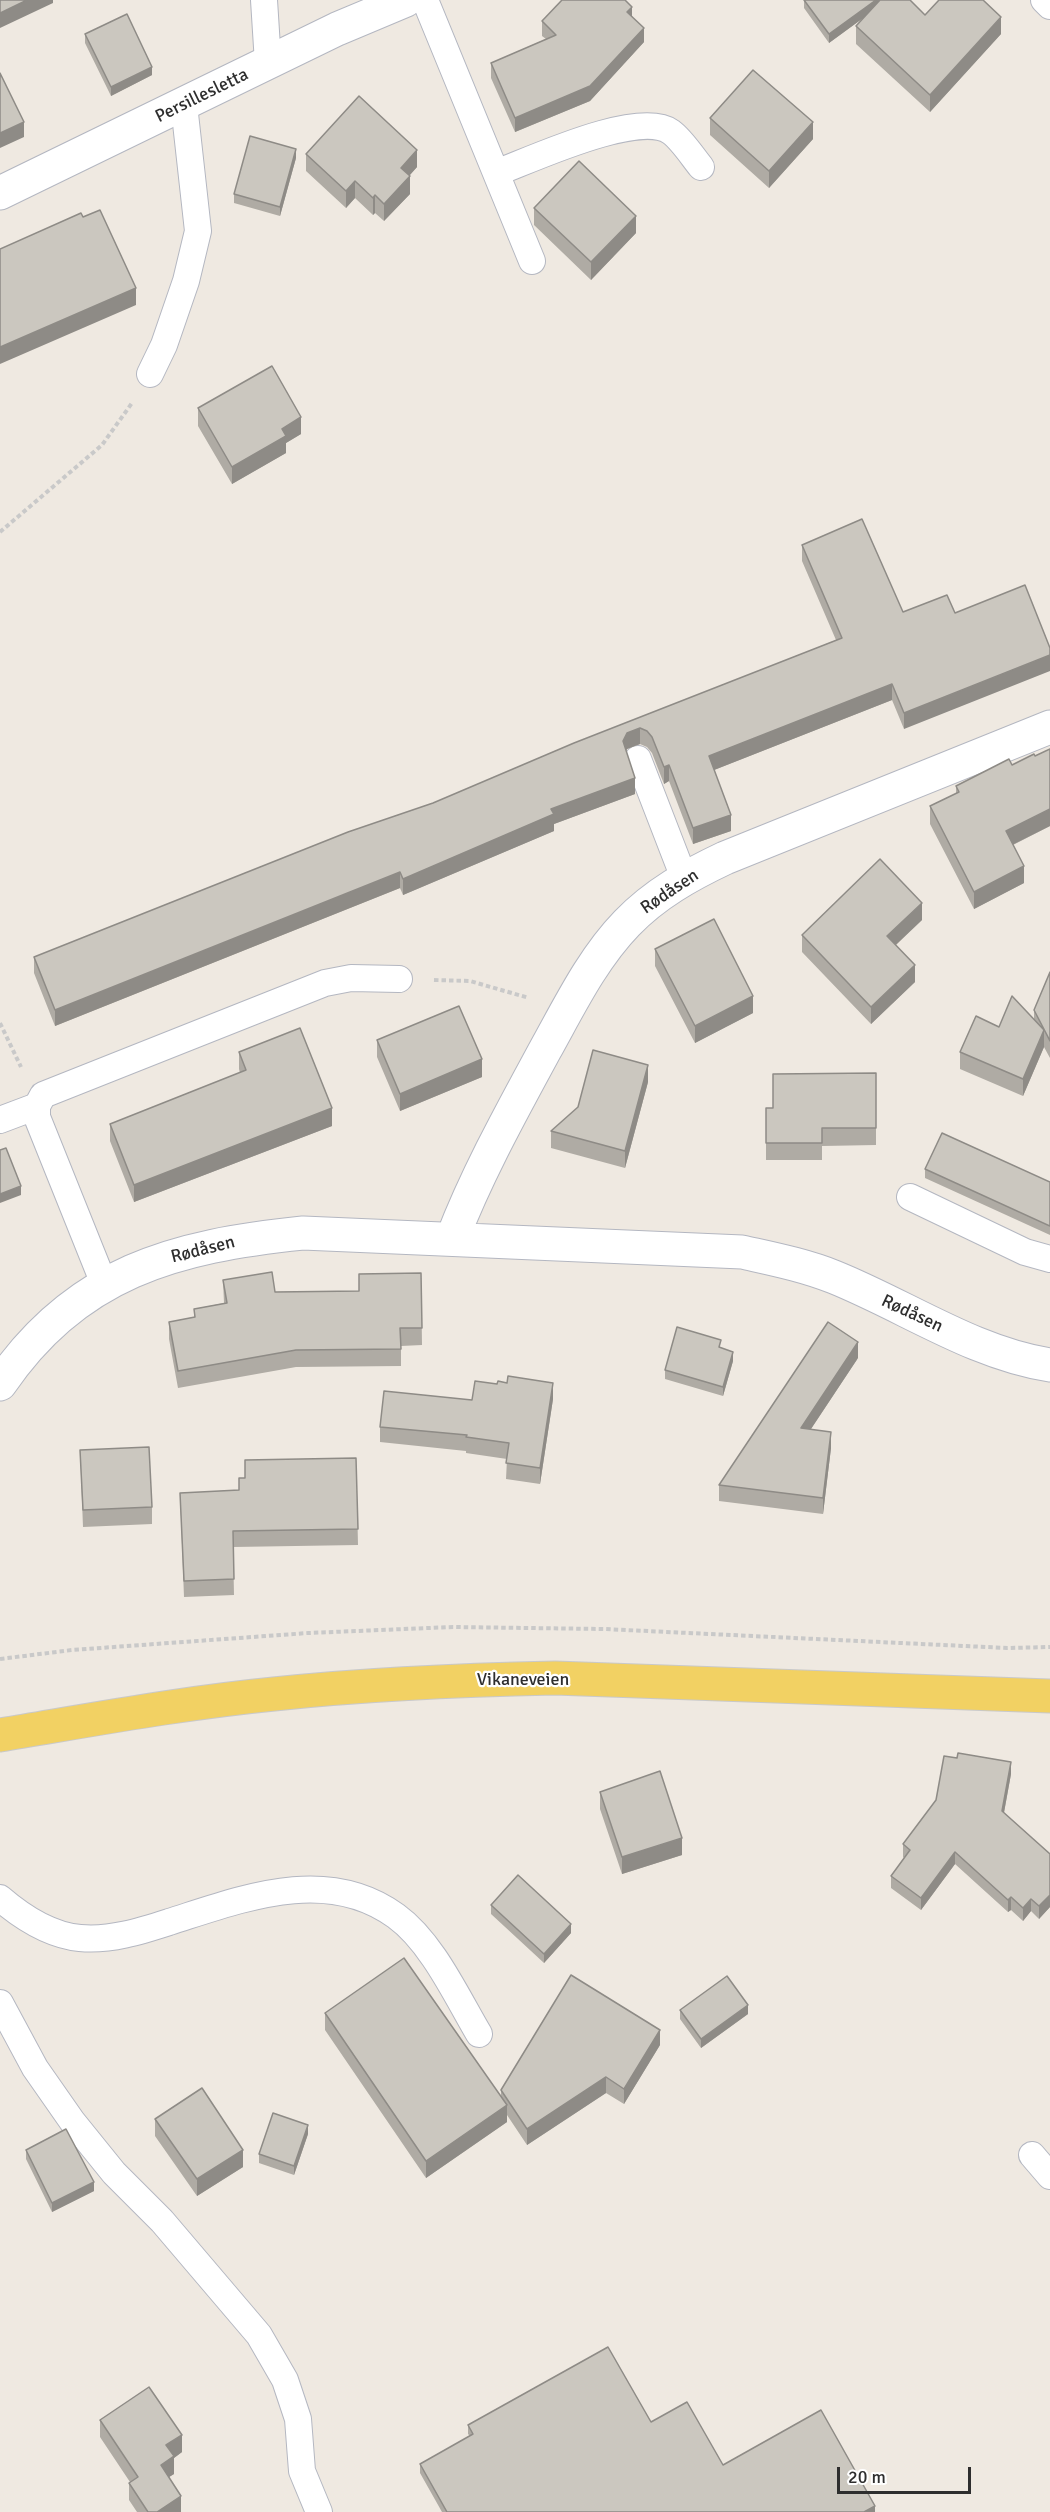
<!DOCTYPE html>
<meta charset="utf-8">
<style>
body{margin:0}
#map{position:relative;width:1050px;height:2512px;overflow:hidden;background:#efe9e1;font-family:Signika,sans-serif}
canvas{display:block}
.scale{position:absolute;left:837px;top:2467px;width:134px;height:27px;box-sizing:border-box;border:3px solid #2e2e2e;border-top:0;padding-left:8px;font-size:18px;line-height:21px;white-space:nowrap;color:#2e2e2e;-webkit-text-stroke:4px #fff;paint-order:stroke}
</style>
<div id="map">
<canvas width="1050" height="2512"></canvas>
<div class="scale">20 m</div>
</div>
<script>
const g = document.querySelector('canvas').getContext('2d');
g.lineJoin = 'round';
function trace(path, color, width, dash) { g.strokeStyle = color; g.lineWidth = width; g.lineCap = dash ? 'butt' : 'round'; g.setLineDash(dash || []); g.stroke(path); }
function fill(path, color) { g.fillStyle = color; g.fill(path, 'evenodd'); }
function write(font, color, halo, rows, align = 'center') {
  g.font = font + ' Signika,sans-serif'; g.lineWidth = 4.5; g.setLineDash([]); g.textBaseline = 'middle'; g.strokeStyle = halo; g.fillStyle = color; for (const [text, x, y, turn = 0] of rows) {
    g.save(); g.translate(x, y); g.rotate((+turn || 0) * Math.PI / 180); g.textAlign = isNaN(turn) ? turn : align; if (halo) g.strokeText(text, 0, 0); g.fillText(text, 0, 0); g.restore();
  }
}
const lane = new Path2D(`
 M264,0L268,63
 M425,0L532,261
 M1044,0L1050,6
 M496,173C531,160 639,109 671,132C682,140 692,156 701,167
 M150,374L164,345L186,281L198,231L184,105
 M638,759L684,878
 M0,1120L37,1106
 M910,1197L1025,1252L1050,1259
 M104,1284L37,1117V1106L43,1095L325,983L351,978L399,979
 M0,1898C22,1917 50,1935 80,1938C110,1941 141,1931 169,1922C242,1899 326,1865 396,1916C432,1942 457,1997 479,2034
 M0,2003L35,2068L72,2121L114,2173L162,2221L259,2335L285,2380L298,2419L302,2471L319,2512
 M1032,2155L1050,2176`);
const street = new Path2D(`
 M0,193L337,29L406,0
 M452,1239C477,1174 512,1111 545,1050C569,1007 592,959 627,923C655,894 689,875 725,858L1050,727
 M0,1384C76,1272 175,1246 303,1233L742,1252C773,1259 804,1265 834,1277C906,1306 973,1353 1050,1365`);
const primary = new Path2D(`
 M0,1735C91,1720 182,1703 274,1694C368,1684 461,1680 555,1678L1050,1696`);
trace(lane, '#b4b7c1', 28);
trace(street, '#b4b7c1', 35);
trace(primary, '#c9c9c9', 35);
trace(new Path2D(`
 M0,532L102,445L132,403
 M434,980L470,981L529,998
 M0,1023L21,1067
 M0,1659L72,1650L308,1633L453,1627L604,1629L1007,1648L1050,1647`), '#c9c9c9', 4, [4.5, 3]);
trace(lane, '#fff', 26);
trace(street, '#fff', 33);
trace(primary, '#f2d163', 33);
fill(new Path2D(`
 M804,0L925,15L1001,34L930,112L856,44V26L863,18L829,43L804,8Z
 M632,16L644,42L590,101L515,132L491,78V63L546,39L542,36V21Z
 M85,34L152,75L111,96L85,43Z
 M710,118L813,139L769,188L710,135Z
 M306,154L417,167L409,176L410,194L384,221L375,213L373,215L355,198L346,208L306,171Z
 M296,158L280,216L234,203V194Z
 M534,208L636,233L591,280L534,225Z
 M198,408L301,434L286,443V453L232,484L198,426Z
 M802,545L903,612L947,595L904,729L892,700L714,770L731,831L693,844L669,781L664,784L652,753L647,747L640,744L627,749L626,750L635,794L554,824V831L403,895L400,888L55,1026L34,973V957L433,803L836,640L802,561Z
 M1050,749V826L1013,845L1024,883L974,909L930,824V806L956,794V786L1035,756Z
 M922,920L896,945L915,982L871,1024L802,952V935Z
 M655,949L753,1013L695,1043L655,966Z
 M1050,972V1058L1044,1047L1023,1096L960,1069V1052L1034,1019V1010Z
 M377,1040L482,1077L400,1111L377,1057Z
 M239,1052L332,1126L134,1202L110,1141V1124L240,1073L239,1069Z
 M876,1073V1145L822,1146V1160H766V1108H773Z
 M648,1082L625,1168L551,1148V1131Z
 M925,1169L1050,1182V1235L925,1178Z
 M421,1273L422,1345L401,1346V1366L296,1367L178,1388L169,1339V1322L194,1317V1309L224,1303L223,1280L275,1292L359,1291V1274Z
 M721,1348L733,1361L723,1396L665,1379V1370Z
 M858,1358L811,1429L831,1448L823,1514L719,1501V1485Z
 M553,1399L540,1484L506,1479L507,1459L466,1453V1451L380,1442V1427L472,1400Z
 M80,1450L152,1507V1524L83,1527Z
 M356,1458L358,1545L233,1547L234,1595L184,1597L180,1493L239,1490L245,1478Z
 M1011,1774L1004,1813L1050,1854V1907L1039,1919L1031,1911L1023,1921L1011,1910L1008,1912L955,1864L921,1910L891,1888V1876L904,1858L903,1857V1844Z
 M600,1792L682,1855L622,1874L600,1809Z
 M491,1905L571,1933L544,1963L491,1914Z
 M680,2010L748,2014L701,2048L680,2019Z
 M325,2013L501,2096V2090L660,2045L624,2104L606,2093L527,2145L507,2115V2122L426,2178L325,2030Z
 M155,2119L243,2167L197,2196L155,2136Z
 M308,2134L294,2175L259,2163V2154Z
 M26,2150L94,2191L52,2212L26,2159Z
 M100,2420L182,2452L174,2458V2474L169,2477L181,2512H137L129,2500V2483L130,2482L100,2437Z
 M651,2422L723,2465L875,2512H442L420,2473V2464L470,2436L468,2434V2425Z`), '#afaba4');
fill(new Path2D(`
 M27,0H53V3L0,28V13Z
 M876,0H888L829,43V34Z
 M632,7V21L627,12Z
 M1001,17V34L930,112V95Z
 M644,28V42L590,101L515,132V118Z
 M152,67V75L111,96V87Z
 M24,122V137L0,148V133Z
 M813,122V139L769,188V171Z
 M296,149V158L280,216V207Z
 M417,150V167L401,185V168Z
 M410,176V194L384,221V204Z
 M355,181V198L346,208V191Z
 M375,195V213L373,215V198Z
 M636,216V233L591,280V262Z
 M136,288V305L0,364V347Z
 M301,417V434L286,443V453L232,484V467L282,429Z
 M1050,655V671L904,729V713Z
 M892,684V700L709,772V756Z
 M640,728V744L627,749L623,757V741L627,733Z
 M669,765V781L664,784V767Z
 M635,778V794L554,824V831L403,895V879L551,809Z
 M1050,809V826L1006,848V831Z
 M731,815V831L693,844V828Z
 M1024,866V883L974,909V892Z
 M400,872V888L55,1026V1010Z
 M922,903V920L887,953V936Z
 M915,965V982L871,1024V1007Z
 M753,996V1013L695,1043V1026Z
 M1044,1030V1047L1023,1096V1079Z
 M482,1059V1077L400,1111V1094Z
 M648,1065V1082L625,1168V1151Z
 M332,1108V1126L134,1202V1185Z
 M21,1186V1195L0,1203V1194Z
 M858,1342V1358L801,1444V1428Z
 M733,1352V1361L723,1396V1387Z
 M553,1383V1399L540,1484V1468Z
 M831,1432V1448L823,1514V1498Z
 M1011,1762V1774L1002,1823V1811Z
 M682,1838V1855L622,1874V1857Z
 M955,1852V1864L921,1910V1898Z
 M1050,1895V1907L1039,1919V1906Z
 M1011,1897V1910L1008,1912V1900Z
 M1031,1899V1911L1023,1921V1908Z
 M571,1924V1933L544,1963V1954Z
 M748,2005V2014L701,2048V2039Z
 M660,2030V2045L624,2104V2089Z
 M606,2077V2093L527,2145V2129Z
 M507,2105V2122L426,2178V2161Z
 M308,2125V2134L294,2175V2166Z
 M243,2150V2167L197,2196V2179Z
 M94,2182V2191L52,2212V2203Z
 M182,2435V2452L174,2458V2474L161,2482V2465L166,2445Z
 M181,2496V2512H157Z
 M875,2506V2512H864Z`), '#8e8b86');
const building = new Path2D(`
 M0,0H27L0,13Z
 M562,0H625L632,7L627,12L644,28L590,86L515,118L491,63L556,35L542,21Z
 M804,0H876L829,34Z
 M880,0H910L925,15L939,0H983L1001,17L930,95L856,26Z
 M127,14L152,67L111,87L85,34Z
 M753,70L813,122L769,171L710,118Z
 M0,73L24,122L0,133Z
 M359,96L417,150L401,168L410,176L384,204L375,195L373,198L355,181L346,191L306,154Z
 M250,136L296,149L280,207L234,194Z
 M579,161L636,216L591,262L534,208Z
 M100,210L136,288L0,347V249L81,213L83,217Z
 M272,366L301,417L282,429L286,436L232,467L198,408Z
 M862,519L903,612L947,595L955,613L1025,585L1050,648V655L904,713L892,684L709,756L731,815L693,828L669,765L664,767L652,737L647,731L640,728L627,733L623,741L635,778L551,809L554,814L403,879L400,872L55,1010L34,957L348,832L433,803L574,743L842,638L802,545Z
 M1050,749V809L1006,831L1024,866L974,892L930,806L959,792L956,786L1009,759L1012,765L1034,754L1035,756Z
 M880,859L922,903L887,936L915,965L871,1007L802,935Z
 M714,919L753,996L695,1026L655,949Z
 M1050,972V1041L1034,1010Z
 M1012,996L1044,1030L1023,1079L960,1052L976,1016L999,1027Z
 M459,1006L482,1059L400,1094L377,1040Z
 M300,1028L332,1108L134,1185L110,1124L246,1070L239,1052Z
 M593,1050L648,1065L625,1151L551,1131L578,1107Z
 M876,1073V1128H822V1143H766V1108H773V1074Z
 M942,1133L1050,1182V1226L925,1169Z
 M6,1148L21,1186L0,1194V1150Z
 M272,1272L275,1292L359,1291V1274L421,1273L422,1328H400L401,1349L296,1350L178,1371L169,1322L195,1317L194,1309L227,1303L223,1280Z
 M828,1322L858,1342L801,1428L831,1432L823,1498L719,1485Z
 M677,1327L721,1340L719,1347L733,1352L723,1387L665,1370Z
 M508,1376L553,1383L540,1468L506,1463L509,1443L466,1437L467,1435L380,1427L384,1391L472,1400L475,1381L497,1384L498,1381L507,1383Z
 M149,1447L152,1507L83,1510L80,1450Z
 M356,1458L358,1529L233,1531L234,1579L184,1581L180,1493L239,1490V1478H245V1460Z
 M958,1753L1011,1762L1002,1811L1050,1854V1895L1039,1906L1031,1899L1023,1908L1011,1897L1008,1900L955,1852L921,1898L891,1876L910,1850L903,1844L936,1800L944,1756L957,1758Z
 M660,1771L682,1838L622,1857L600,1792Z
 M518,1875L571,1924L544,1954L491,1905Z
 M404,1958L507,2105L426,2161L325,2013Z
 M571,1975L660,2030L624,2089L606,2077L527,2129L501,2090Z
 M727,1976L748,2005L701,2039L680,2010Z
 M202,2088L243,2150L197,2179L155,2119Z
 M273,2113L308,2125L294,2166L259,2154Z
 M66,2129L94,2182L52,2203L26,2150Z
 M608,2347L651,2422L687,2402L723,2465L821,2410L875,2506L864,2512H447L420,2464L473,2434L468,2425Z
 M149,2387L182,2435L166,2445L174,2456L161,2465L181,2496L157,2512H148L129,2483L138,2477L100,2420Z`);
fill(building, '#cbc7bf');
trace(building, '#8e8b86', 1.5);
write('18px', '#2e2e2e', '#fff', [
 ["Persillesletta",202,96,-26],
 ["Rødåsen",670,892,-34],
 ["Rødåsen",203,1250,-14],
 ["Rødåsen",912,1314,25],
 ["Vikaneveien",523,1680]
]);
</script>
